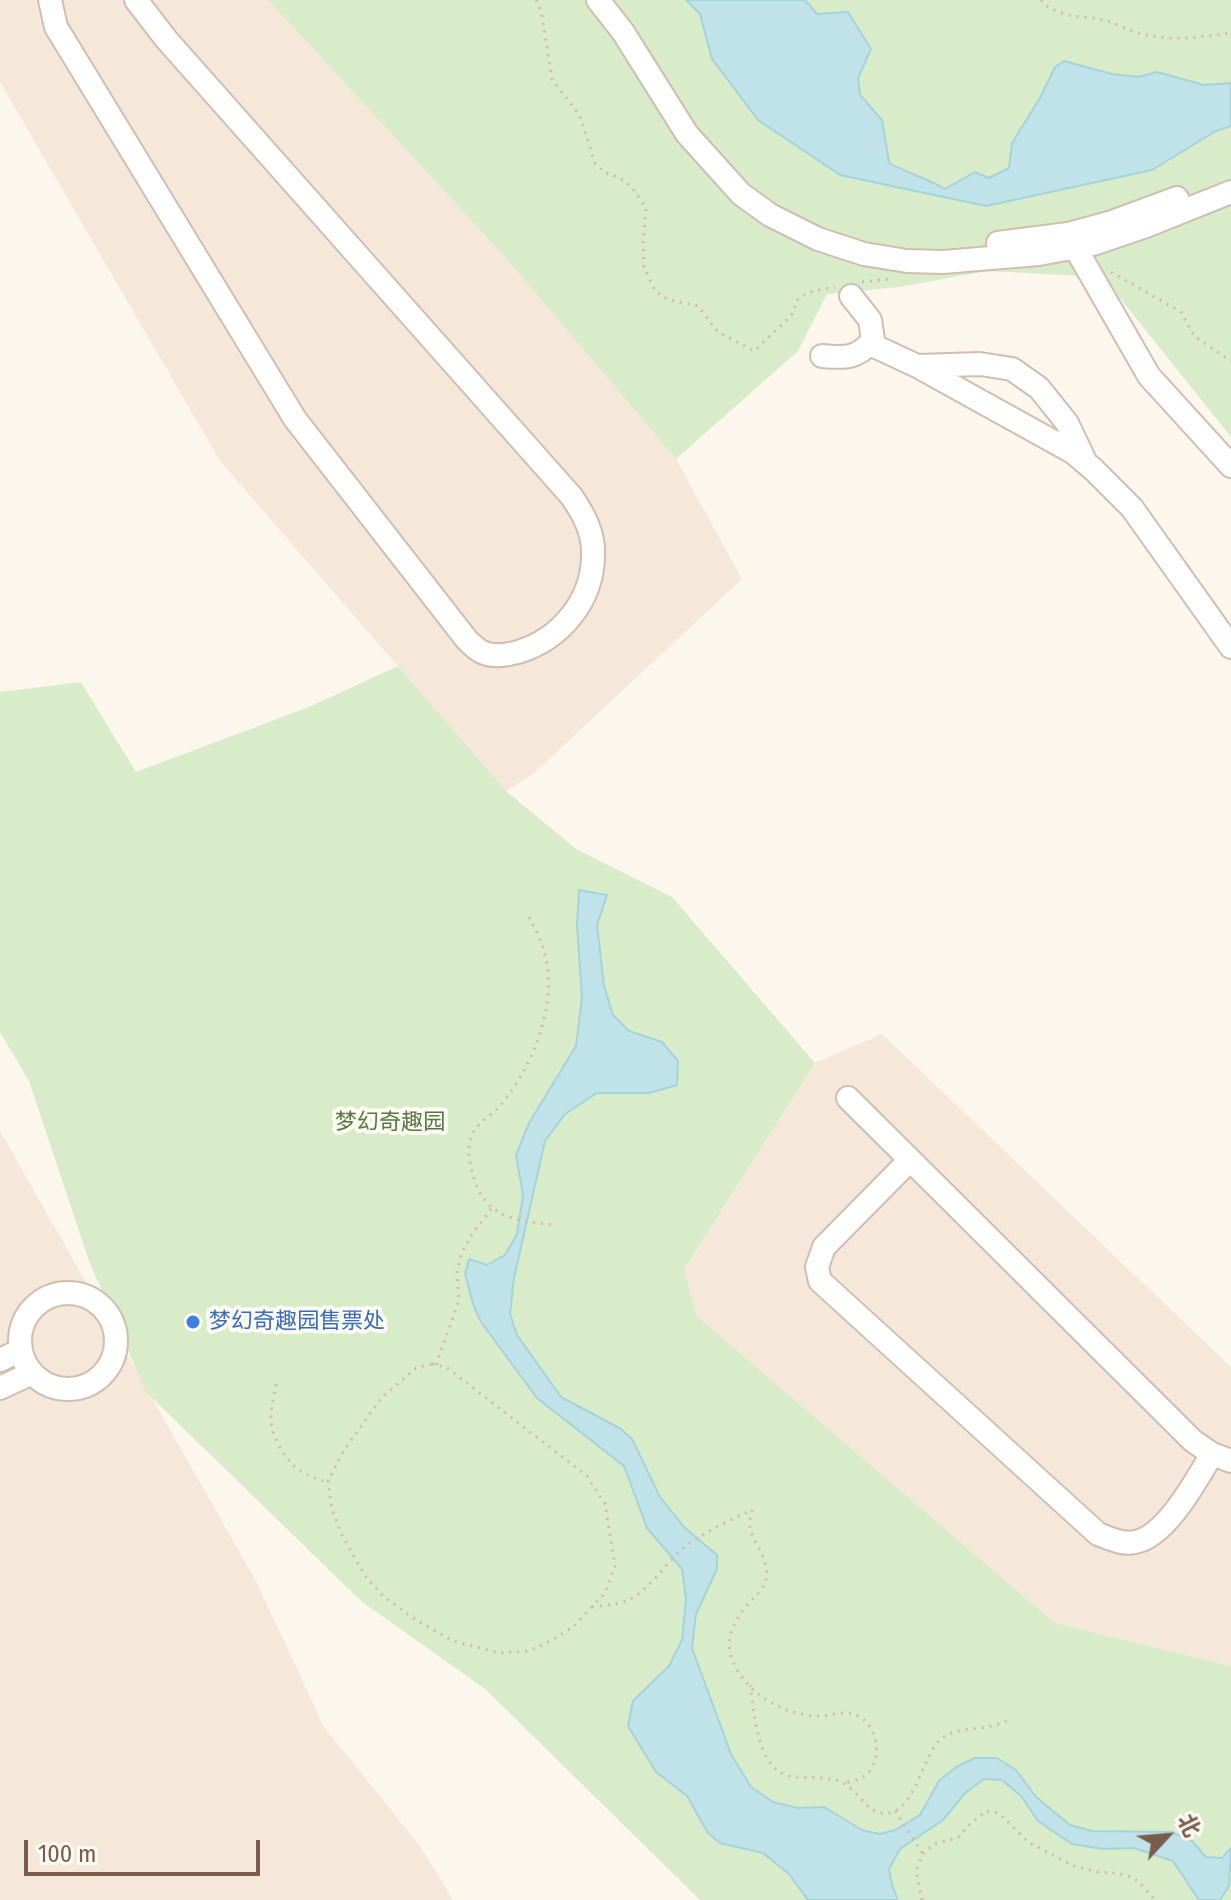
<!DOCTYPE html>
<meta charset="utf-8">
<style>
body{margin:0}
#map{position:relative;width:1231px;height:1900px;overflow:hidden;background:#fdf6ec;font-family:"Fira Sans Condensed","Noto Sans SC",sans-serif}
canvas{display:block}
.north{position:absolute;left:1127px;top:1796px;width:80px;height:80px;-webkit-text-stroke:6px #fffaf3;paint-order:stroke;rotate:64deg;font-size:22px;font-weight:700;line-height:32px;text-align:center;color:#7a5c4d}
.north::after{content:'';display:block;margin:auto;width:28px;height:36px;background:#7a5c4d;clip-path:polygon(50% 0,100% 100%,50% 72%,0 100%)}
.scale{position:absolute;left:24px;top:1840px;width:236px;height:36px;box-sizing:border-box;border:4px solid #7a5c4d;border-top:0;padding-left:10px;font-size:24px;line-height:28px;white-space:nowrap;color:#7a5c4d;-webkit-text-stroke:6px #fffaf3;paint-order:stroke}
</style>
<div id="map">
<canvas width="1231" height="1900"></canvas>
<div class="north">北</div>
<div class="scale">100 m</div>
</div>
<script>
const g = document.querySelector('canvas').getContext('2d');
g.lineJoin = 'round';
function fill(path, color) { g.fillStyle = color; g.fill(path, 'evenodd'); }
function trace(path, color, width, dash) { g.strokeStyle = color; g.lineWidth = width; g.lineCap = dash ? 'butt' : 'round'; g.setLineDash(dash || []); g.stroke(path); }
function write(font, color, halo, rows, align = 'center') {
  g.font = font + ' "Fira Sans Condensed","Noto Sans SC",sans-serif'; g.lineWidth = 8; g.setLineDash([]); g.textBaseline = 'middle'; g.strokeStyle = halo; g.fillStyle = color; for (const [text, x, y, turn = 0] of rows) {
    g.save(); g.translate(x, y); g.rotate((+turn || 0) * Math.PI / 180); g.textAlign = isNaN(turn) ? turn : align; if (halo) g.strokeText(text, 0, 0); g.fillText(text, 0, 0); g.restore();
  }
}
fill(new Path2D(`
 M0,0H268L504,256L676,459L742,579L533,774L506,791L220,461L0,82Z
 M882,1034L1231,1367V1666L1055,1623L697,1316L684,1271L815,1063Z
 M0,1131L256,1581L324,1727L420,1846L453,1900H0Z`), '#f5e8da');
fill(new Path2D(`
 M268,0H1231V437L1103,277L987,271L899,287L827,294L798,351L676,459L504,256Z
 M398,666L506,791L576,849L672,897L815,1063L684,1270L697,1316L1055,1623L1231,1666V1900H700L485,1689L361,1601L146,1392L89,1261L29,1081L0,1032V692L81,682L136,772L309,707Z`), '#d8ecc9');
const water = new Path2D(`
 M686,0H805L817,14L848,12L871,49L858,78L860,95L882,120L889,163C907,173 927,178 945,189L975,172L989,178L1009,168L1012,143L1040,98L1055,67L1064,61L1112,74L1138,77L1157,72L1204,85L1231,83V126L1216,131L1152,170L986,206L840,175L758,120L712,59L700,14Z
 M579,890L607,895L597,925L604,986L613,1015L629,1031L662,1042L678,1061L677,1085L649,1093H597L565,1114L545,1141L514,1278L510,1314L517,1335L561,1397L621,1429L632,1439L660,1497L684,1527L717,1555V1569L696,1614L692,1648L731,1754L751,1787L773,1802L798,1808L824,1807L862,1830L880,1834L895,1830L920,1815L939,1781L956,1767L975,1758H997L1016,1770L1036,1797L1070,1825L1092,1831L1172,1832L1192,1841L1206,1857L1222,1858L1231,1848L1229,1886L1220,1900H1199L1173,1861L1134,1848L1103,1849L1072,1844L1038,1821L1021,1796L1002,1780L984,1779L965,1793L943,1820L900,1849L889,1869L892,1885L898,1900H808L789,1874L763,1853L720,1843L708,1833L687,1796L656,1772L628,1726L633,1701L669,1666L682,1640L686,1599L682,1569L647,1528L624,1466L537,1398L481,1322L474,1307L465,1274L469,1259L487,1265L505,1255L517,1234L523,1195L516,1155L529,1123L576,1046L582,998L577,925Z`);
fill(water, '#bfe3e8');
trace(water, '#a5d3da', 2);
const minor = new Path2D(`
 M50,0L56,27L295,419L467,640C471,644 476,649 482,652C492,657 507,655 518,652C561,639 593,600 593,555C594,533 584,515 572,497L166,39L136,0
 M598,0L623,32L687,134L741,194L770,215L818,239L864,254L907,261L943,262L1039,254L1093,244L1146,226L1231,192
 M1068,235L1149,376L1231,466
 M998,243L1068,234L1112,222L1177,198
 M870,344L917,366L1074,453L1094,470L1132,508L1231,647
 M822,356C845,358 857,359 873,340L870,320L851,296
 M919,366L980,364L1012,369L1039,388L1067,423L1085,461
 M848,1098L1193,1441L1212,1454L1231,1461
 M910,1160L824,1247L817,1267L820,1281L1098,1534C1109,1538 1122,1545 1135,1542C1166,1537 1197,1479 1212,1454
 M20 1341a48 48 0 1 1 96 0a48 48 0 1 1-96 0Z
 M0,1360L21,1350
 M0,1388L32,1373`);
trace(minor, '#d1beb0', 26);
trace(new Path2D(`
 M536,0L541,10L552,79L580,116L595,163L604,172L618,177L631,186L646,208L643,241L644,267L655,291L669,300L698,306L718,332L754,351L791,316L798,299L809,292L835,287
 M1041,0C1056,18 1083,16 1104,20C1116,23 1127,30 1139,33C1169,42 1201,37 1231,33
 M1111,272L1181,312L1194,336L1231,361
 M862,282L890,279
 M529,917C534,928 541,939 544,951C557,997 539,1051 512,1090C508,1096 502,1103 497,1109C488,1118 477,1123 472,1135C467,1147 469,1159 472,1171C483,1218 514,1221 556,1225
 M432,1364L446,1367L587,1476L605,1504L615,1566L605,1593L574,1626L552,1640L529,1651L500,1653L453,1641L416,1620L383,1596L365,1576L342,1535L332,1509L328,1482L341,1455L381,1398L416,1368Z
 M436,1365L459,1300L457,1272L461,1254L472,1234L492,1208
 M276,1384C275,1395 271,1405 271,1416C270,1432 282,1455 294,1466C304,1475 316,1479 328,1482
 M752,1510C751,1515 749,1522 750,1528C754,1545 770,1560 766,1579C764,1589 755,1597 748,1604C733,1621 723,1642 734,1664C749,1695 784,1715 818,1716C828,1716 844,1711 854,1714C880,1723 885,1766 861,1778C856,1781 848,1782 843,1783
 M592,1607C603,1605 618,1605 628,1600C646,1593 663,1567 678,1553C699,1534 726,1522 752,1510
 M750,1685C755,1714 756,1774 795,1777C809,1778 829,1776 843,1783C860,1792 870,1820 893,1812C915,1804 923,1758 939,1741C951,1728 975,1730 991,1726C997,1725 1003,1723 1008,1720
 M895,1811L923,1854
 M922,1900L916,1871L923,1854L934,1844L958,1838L969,1825L986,1811L999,1813L1028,1842L1074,1866L1098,1872L1116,1873L1132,1877L1140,1883L1155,1900`), '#d9b8a5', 3, [2, 6]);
trace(minor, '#fff', 22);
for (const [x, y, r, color] of [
 [193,1322,8,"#3f7fe0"]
]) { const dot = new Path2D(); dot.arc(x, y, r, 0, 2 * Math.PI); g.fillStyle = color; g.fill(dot); trace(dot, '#fffaf3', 3); }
write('22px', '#537a41', '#fffaf3', [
 ["梦幻奇趣园",390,1123]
]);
write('22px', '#366cbe', '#fffaf3', [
 ["梦幻奇趣园售票处",209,1322]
], 'left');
</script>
